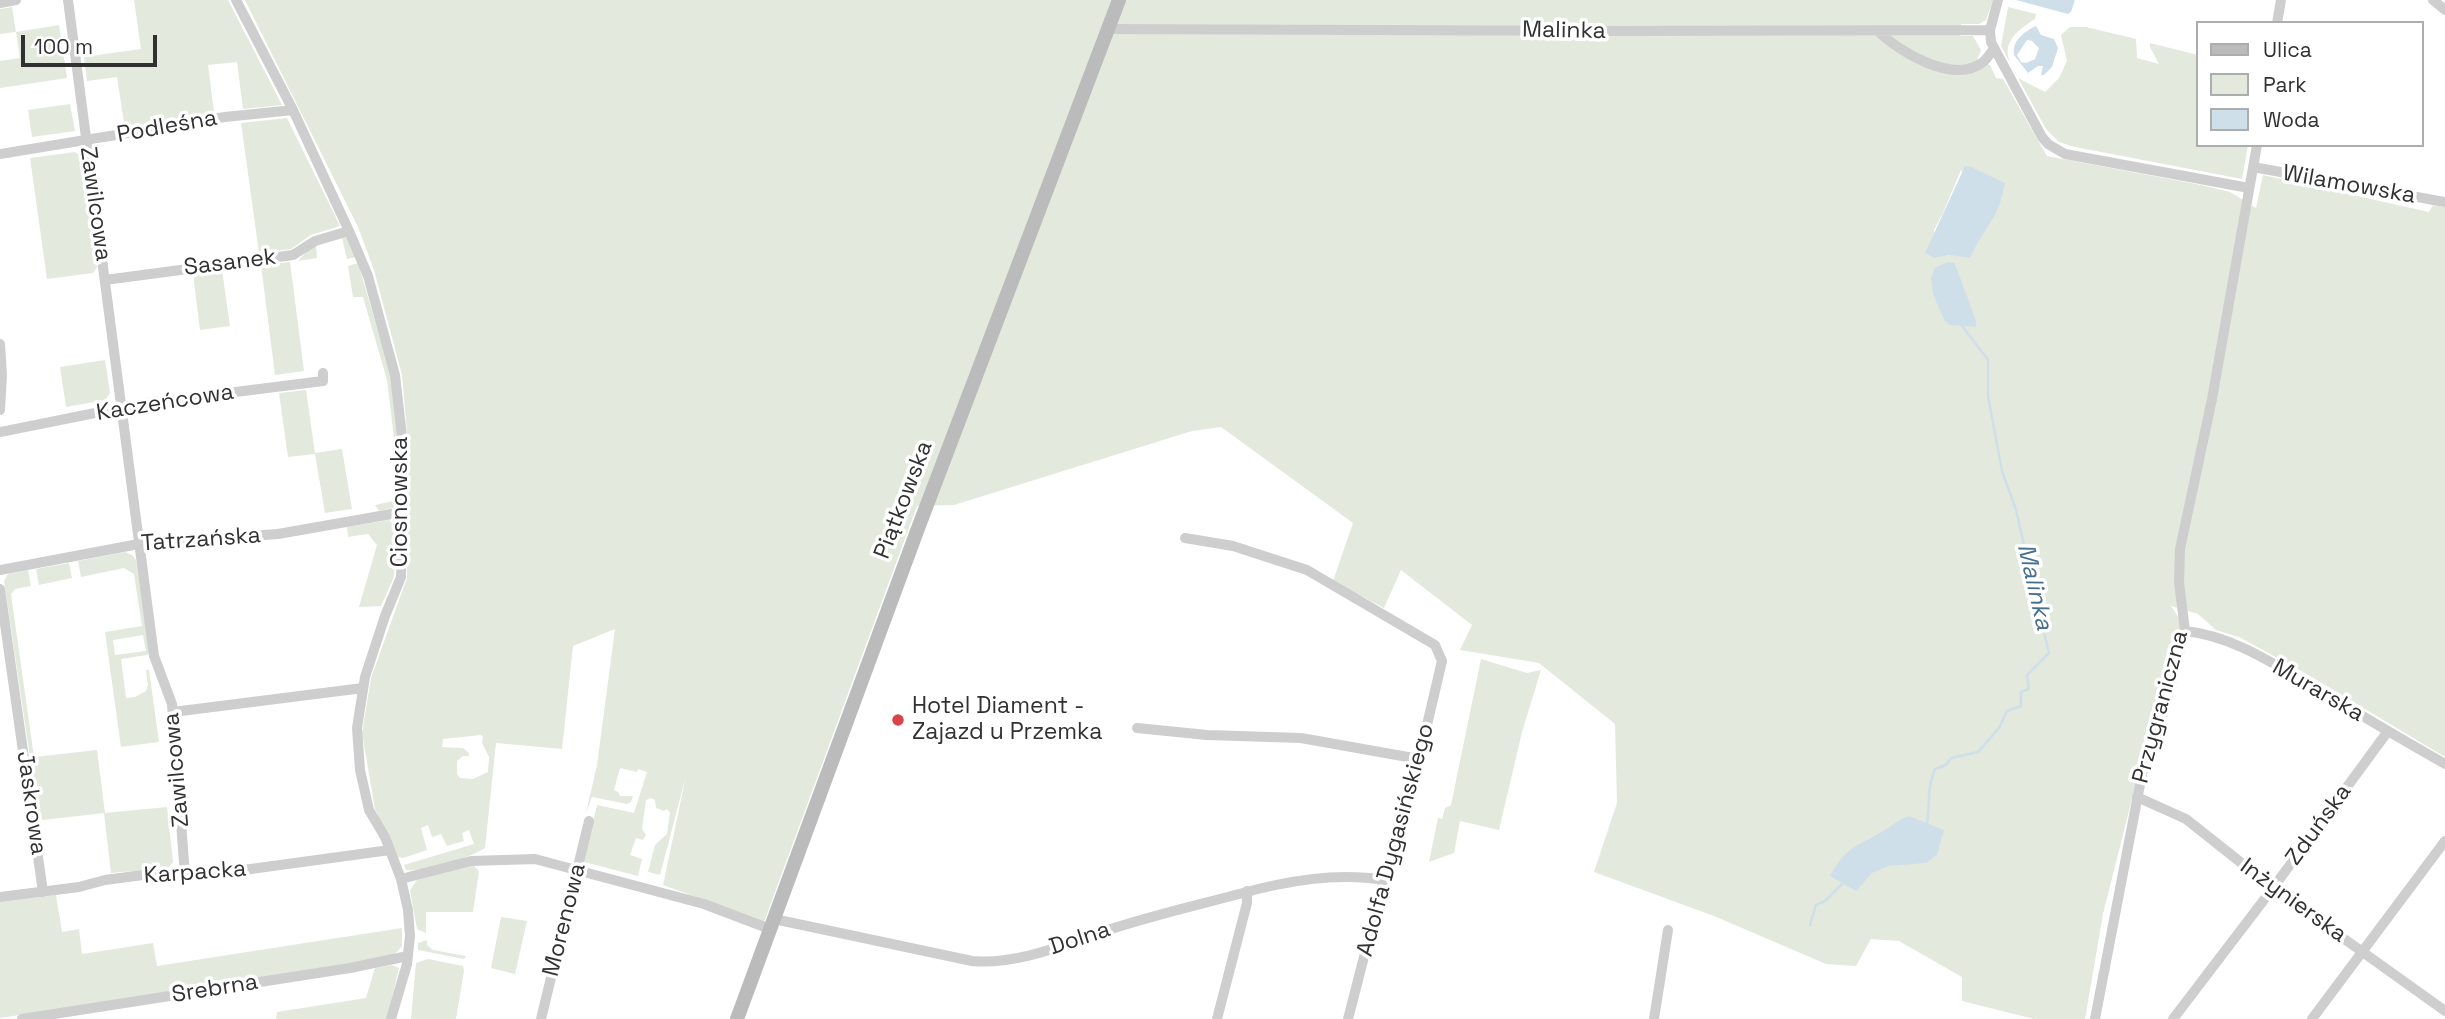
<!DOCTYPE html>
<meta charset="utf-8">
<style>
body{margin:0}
#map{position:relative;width:2445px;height:1019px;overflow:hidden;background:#fff;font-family:"Space Grotesk",sans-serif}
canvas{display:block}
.legend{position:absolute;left:2196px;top:21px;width:228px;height:126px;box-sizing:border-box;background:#fff;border:2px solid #adadad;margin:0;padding:9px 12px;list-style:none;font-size:21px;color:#313131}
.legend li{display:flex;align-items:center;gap:14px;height:35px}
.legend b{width:35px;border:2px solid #adadad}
.scale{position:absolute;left:21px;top:35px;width:136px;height:32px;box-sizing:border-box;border:4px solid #313131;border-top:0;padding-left:9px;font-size:21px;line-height:24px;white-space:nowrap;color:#313131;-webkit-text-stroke:5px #fff;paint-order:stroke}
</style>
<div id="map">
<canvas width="2445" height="1019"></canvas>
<ul class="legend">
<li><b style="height:9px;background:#bbb"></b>Ulica</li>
<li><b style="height:19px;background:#e3e9dd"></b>Park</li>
<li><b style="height:19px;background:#cfdfea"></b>Woda</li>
</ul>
<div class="scale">100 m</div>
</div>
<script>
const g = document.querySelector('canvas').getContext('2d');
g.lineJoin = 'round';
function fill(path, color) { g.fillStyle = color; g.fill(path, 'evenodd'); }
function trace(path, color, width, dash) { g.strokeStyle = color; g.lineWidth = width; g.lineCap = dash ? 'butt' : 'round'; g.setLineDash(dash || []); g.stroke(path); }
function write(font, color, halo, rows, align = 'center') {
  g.font = font + ' "Space Grotesk",sans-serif'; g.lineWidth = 7; g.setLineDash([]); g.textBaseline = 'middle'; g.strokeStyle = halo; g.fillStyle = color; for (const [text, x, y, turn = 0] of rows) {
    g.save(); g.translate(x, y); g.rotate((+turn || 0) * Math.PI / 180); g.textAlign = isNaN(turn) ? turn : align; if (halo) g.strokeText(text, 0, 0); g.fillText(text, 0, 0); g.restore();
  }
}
fill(new Path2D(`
 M134,0H228L282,105L243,109L237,62L208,65L214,112L125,129L117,77L87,81L84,57L141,49Z
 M245,0H1993L1986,20L1979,24H1961L1960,36H1973L1981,50L1977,60L1990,65L1996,78L2003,79L2047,156L2201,185L2230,192L2256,208L2263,175L2429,212L2433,205L2445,207V757L2305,673L2239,637L2216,630L2198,614L2171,606L2184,626L2138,775L2103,914L2085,1019H2034L1962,1001V977L1899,941L1871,939L1856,966L1826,964L1714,916L1594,872L1617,803L1615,724L1539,663L1460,650L1472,625L1401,570L1384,608L1333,581L1353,523L1221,427L1192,431L954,505L917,506L764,922L663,885L686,776L660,875L648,872L655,845L667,834L670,812L667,809L664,811L656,808L655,800L651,798L646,800L642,829L646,835L643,840L636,838L630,855L642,859L638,876L584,862L597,805L634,813L647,772L638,769L637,772L620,768L614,790L618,792L620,796H633L631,802L627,804L592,797L586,813L597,765L615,629L573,646L562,749L496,743L485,848C469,858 424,873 406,870L404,865L474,844L469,830L462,833L464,841L447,846L441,834L432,837L428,825L421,828L427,850L403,858L398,857L375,809L362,733L371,678L407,578L409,455L402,375L374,270L358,227ZM1961,170L1987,228L1977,240L1970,257L1949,255L1935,258L1934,230L1942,215ZM1955,263L1971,309L1944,320C1939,302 1928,288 1934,268ZM481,735L483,737L482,743L489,757L488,772L473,779L460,778L457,774V761L463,756H469V753L463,748L442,747L443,739Z
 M12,7L16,32L59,25L67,78L0,88V61L20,58L16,32L0,34V9Z
 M2008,7L2036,14L2035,19C2023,27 2005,38 2008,56C2009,63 2015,71 2018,78L2001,46Z
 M2070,27H2086L2136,39L2137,58L2159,64L2150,47V43L2198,55V145H2248L2242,179L2075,147L2059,142L2046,129L2018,78L2045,92L2059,78L2067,61L2061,35Z
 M70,104L75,131L32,137L28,110Z
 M287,118L340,226L311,235L291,249L259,253L241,123Z
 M75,152L81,157L97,267L93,273L47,279L30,158Z
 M343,237L349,239L356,257L347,259L342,238L316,244L317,258L298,261L313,245Z
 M290,262L304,371L275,375L261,265Z
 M358,263L391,376L400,455L398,505L394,508L379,511L375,505L394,501L396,455L387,380L363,297H353L348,266Z
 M222,270L230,326L200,330L193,274Z
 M105,360L110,393L105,400L66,407L60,367Z
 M306,390L315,453L342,449L352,509L325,513L315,454L288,457L279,393Z
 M389,520L397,529L394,577L381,606L359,607L377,545L368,534L348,537L347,527Z
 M125,552L132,555L136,560L150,652L147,655L121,659L126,698L135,697L146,691L148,685L146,670H149L159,742L121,747L105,632L142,626L134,574L124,568L81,577L78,561ZM143,635L146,651L115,655L113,640Z
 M69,563L72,578L39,585L36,569Z
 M28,570L31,586L15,589L11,594L34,757L97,750L105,813L167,807L173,862L168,868L111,873L104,813L43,820L39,818L4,581L8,574Z
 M1481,659L1527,673L1541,670L1522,732L1499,830L1460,821L1454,853L1429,862L1438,818L1442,819L1445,808L1451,805Z
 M472,864L479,871L473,912H426V933L417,929L410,890L417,880Z
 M56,895L62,932L79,929L82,954L153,943L157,966L402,928V946L394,955L350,964L0,1018V902Z
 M501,917L527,921L515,974L491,968Z
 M427,940V945L433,950L466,956L464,959L418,950V943Z
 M428,959L463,966L464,971L456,1019H411L416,963Z
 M392,965L399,968L387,1019H276L277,1012L366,998L375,968Z`), '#e3e9dd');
fill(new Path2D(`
 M2016,0H2075L2071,12L2068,14Z
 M2036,26L2041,35L2054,39L2058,48L2052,67L2044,75H2041L2043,66H2038L2028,73L2014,55C2012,40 2024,32 2036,26ZM2027,40L2032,41L2039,48L2035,59L2026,63L2021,62L2017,55Z
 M1965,166L1971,167L2005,183C2003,190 2002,198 1999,206C1991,225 1978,239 1970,258L1949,255L1935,258L1925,253Z
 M1948,262L1955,263L1976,321V327L1950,325L1944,320L1933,294L1931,278L1934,268Z
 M1909,816L1944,830L1937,855L1926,863L1888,866L1872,873L1856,891L1830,876C1849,843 1856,848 1885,830C1893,825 1899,819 1909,816Z`), '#cfdfea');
trace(new Path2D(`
 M1927,824C1930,804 1927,787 1935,769L1946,765L1951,758L1978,752L1999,728L2007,711L2021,706V692L2029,689L2027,675L2049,653L2016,510L2002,471L1988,396V360L1960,323
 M1810,925L1816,905L1825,901L1844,882`), '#cfdfea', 2.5);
trace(new Path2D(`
 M68,0L154,656L172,704L185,875
 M236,0L293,110L349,231L368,276L395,375L404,454L401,577L385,616L365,677L357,728L360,770L369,810L385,837L401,879L408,910L410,936L407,964L391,1019
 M1998,0L1990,30L1991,42L2042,137L2048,144L2065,154L2249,188
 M2433,0L2445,10
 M0,3L16,0
 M2277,23L2281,0
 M1108,29L1620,31L1990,30
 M1878,31C1899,52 1954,85 1983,62C1987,59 1990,53 1994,49
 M0,154L225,117L293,110
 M2253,167L2445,202
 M105,280L293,255L315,241L349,231
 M0,344L2,375L0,410
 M0,432L140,404L323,381V373
 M1185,538L1233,546L1307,570L1435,645L1442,661L1419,759L1414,790L1399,821L1348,1019
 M0,570L139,544L278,534L403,512
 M0,589L43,892
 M2185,631C2235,636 2278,667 2321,691C2362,716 2403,740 2445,764
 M173,712L363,688
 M1137,728L1207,735L1301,738L1419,759
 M2137,797L2186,819L2273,888L2445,1011
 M401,879L471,861L535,859L704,904L770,929
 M0,897L79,887L105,880L143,875L214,874L390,850
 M774,919L972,961C1017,965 1063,945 1105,931C1150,916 1194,906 1239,894C1286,881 1336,872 1385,880
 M22,1019L350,968L408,956
 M541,1019L589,821
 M1217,1019L1247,903V891
 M1654,1019L1668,930
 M2095,1019L2143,769L2162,717L2185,631L2179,582L2180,549L2212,399L2257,145
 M2173,1019L2273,888L2388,731
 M2312,1019L2445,841`), '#cecece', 10);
trace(new Path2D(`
 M737,1019L917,531L1119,0`), '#bbb', 14);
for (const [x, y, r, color] of [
 [898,720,7,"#d7444a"]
]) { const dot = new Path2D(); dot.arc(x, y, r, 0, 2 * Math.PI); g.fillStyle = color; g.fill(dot); trace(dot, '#fff', 2.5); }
write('23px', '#313131', '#fff', [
 ["Malinka",1564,31,1],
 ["Podleśna",167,127,-10],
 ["Wilamowska",2349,185,10],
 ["Zawilcowa",95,204,82],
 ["Sasanek",230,263,-7],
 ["Kaczeńcowa",165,403,-9],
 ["Piątkowska",904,500,-69],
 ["Ciosnowska",401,502,-90],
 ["Tatrzańska",201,540,-4],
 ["Murarska",2318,691,30],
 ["Przygraniczna",2161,707,-75],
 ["Zawilcowa",177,770,-95],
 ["Jaskrowa",31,803,82],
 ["Zduńska",2319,825,-54],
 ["Adolfa Dygasińskiego",1396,840,-75],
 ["Karpacka",195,873,-4],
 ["Inżynierska",2293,901,36],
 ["Morenowa",565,920,-76],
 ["Dolna",1080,939,-18],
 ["Srebrna",215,989,-9]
]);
write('23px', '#313131', '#fff', [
 ["Hotel Diament -",912,707],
 ["Zajazd u Przemka",912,733]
], 'left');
write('italic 24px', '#456f8d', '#fff', [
 ["Malinka",2034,587,77]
]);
</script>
